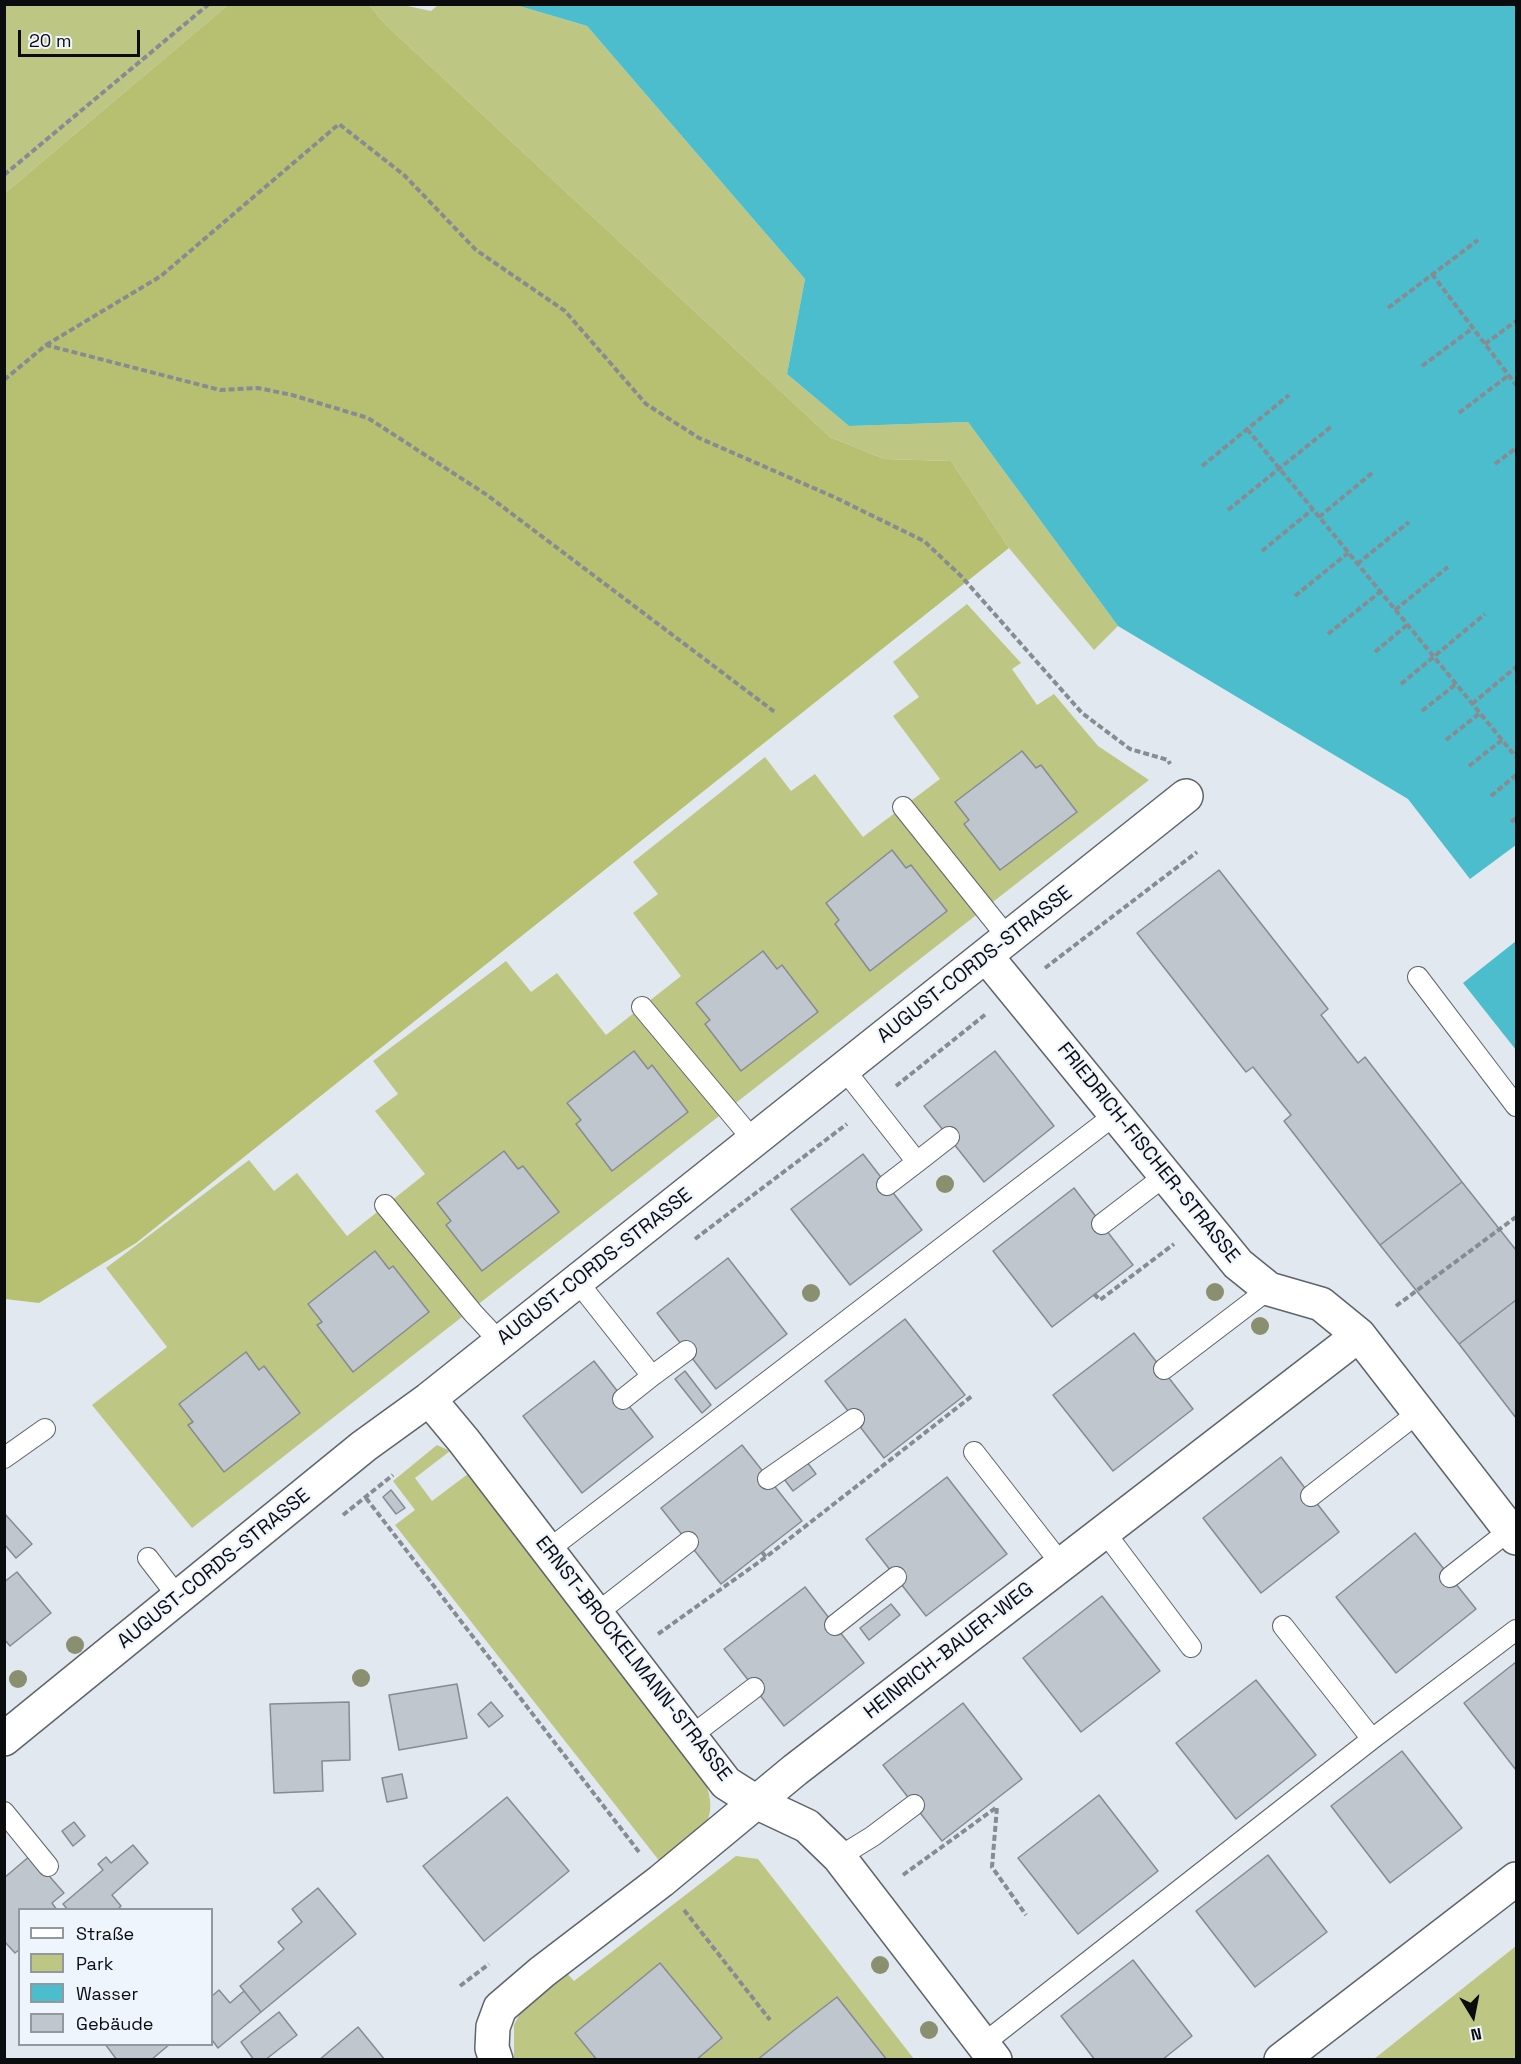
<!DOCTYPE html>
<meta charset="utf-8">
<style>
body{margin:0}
#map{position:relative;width:1521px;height:2064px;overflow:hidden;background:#e1e8f0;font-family:"Space Grotesk",sans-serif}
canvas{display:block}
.frame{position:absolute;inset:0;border:6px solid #0a0c0e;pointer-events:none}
.legend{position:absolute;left:18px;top:1908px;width:195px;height:138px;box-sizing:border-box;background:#eff5fd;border:2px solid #93989d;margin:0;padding:8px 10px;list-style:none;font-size:18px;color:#0a0c0e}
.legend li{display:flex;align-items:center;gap:12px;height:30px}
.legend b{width:30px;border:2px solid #93989d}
.north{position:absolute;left:1443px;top:1986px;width:60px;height:60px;-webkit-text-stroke:4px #eff5fd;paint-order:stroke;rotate:170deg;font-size:16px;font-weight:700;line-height:24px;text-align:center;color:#0a0c0e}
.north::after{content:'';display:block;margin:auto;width:21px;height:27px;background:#0a0c0e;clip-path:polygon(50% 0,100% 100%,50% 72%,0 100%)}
.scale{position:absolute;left:18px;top:30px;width:122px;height:27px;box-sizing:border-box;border:3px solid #0a0c0e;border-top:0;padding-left:8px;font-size:18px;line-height:21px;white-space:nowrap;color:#0a0c0e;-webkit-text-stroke:4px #eff5fd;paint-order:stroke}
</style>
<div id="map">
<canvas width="1521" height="2064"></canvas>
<div class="frame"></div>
<ul class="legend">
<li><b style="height:8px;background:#fff"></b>Straße</li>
<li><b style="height:16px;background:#bec683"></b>Park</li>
<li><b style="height:16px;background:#4bbdcd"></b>Wasser</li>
<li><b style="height:16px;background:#c0c6ce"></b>Gebäude</li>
</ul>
<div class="north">N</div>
<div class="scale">20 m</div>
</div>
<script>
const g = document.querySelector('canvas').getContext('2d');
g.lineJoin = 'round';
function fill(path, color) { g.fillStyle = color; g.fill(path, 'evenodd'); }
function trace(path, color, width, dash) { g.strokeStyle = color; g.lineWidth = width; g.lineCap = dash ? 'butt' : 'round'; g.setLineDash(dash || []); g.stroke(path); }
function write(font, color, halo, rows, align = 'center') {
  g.font = font + ' "Space Grotesk",sans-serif'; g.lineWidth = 4.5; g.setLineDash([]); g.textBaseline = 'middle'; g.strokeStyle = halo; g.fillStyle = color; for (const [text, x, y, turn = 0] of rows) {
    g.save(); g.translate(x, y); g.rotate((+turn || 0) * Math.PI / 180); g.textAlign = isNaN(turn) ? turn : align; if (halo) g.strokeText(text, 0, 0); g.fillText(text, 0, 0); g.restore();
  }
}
fill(new Path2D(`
 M5,5H228L5,193Z
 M369,5H403L431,11L438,5H516L587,26L805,279L787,374L849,426L968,422L1118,626L1094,650L1009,548L951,461L884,459L830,437L386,25Z
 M967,604L1021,663L1012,669L1037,705L1054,694L1098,746L1149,780L192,1528L92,1405L167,1347L106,1268L249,1160L274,1191L297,1173L347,1236L425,1174L375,1111L398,1094L373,1061L506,961L531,992L557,973L606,1035L681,976L633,913L658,894L633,862L765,757L791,791L815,774L863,837L940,779L893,716L919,697L893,662Z
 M437,1445L450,1451L415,1478L432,1501L468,1474L703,1778C725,1824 694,1838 661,1863L395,1525L415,1510L393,1481Z
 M736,1856L758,1859L914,2059L514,2060V2025L528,1998L564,1970L574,1981Z
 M1516,1946V2059H1374Z`), '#bec683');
fill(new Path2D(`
 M228,5H369L386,25L830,437L884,459L951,461L1009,548L136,1243L39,1303L5,1299V193Z`), '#b7c070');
fill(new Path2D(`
 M516,5H1516V845L1470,879L1408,799L1118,626L968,422L849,426L787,374L805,279L587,26Z
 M1516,941V1050L1463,983Z`), '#4bbdcd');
const building = new Path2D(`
 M1022,751L1036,768L1041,765L1077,812L1000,870L964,824L969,820L955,802Z
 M892,850L906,868L911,865L947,911L870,971L835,924L839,920L826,903Z
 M1219,870L1328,1009L1321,1015L1358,1063L1365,1057L1462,1182L1380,1245L1284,1121L1291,1115L1253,1067L1246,1072L1137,933Z
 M763,951L777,969L782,965L818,1012L741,1071L705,1024L710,1020L696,1003Z
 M634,1051L648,1069L652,1065L688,1112L612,1171L576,1124L581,1120L567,1103Z
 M995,1051L1054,1126L984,1182L924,1106Z
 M504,1151L518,1169L523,1166L559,1212L482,1271L446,1225L451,1221L437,1203Z
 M863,1154L922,1230L850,1285L791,1209Z
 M1462,1182L1516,1250V1300L1459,1344L1380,1245Z
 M1074,1188L1133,1265L1052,1327L993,1251Z
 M375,1251L389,1269L393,1266L429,1312L353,1372L317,1325L322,1322L308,1304Z
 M728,1258L787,1334L716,1389L657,1313Z
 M1516,1300V1418L1459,1344Z
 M905,1319L965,1395L884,1458L825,1381Z
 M1134,1333L1193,1409L1113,1471L1053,1395Z
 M246,1352L259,1370L264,1366L300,1413L224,1472L188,1425L193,1422L179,1404Z
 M594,1361L653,1437L582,1493L523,1416Z
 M685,1371L711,1405L702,1413L675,1379Z
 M742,1445L802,1521L721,1584L661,1508Z
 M1281,1457L1339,1532L1261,1593L1203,1518Z
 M807,1462L816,1474L793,1491L784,1479Z
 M947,1477L1007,1554L926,1616L866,1539Z
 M391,1490L405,1508L396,1514L383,1497Z
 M4,1513L32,1544L16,1558L4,1544Z
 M1415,1533L1476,1609L1396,1673L1336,1597Z
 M17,1572L51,1613L10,1646L4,1639V1582Z
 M805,1587L864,1663L784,1726L724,1649Z
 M1102,1596L1160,1671L1081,1732L1023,1658Z
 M891,1604L900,1615L869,1640L860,1628Z
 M1516,1662V1770L1464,1703Z
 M1256,1680L1316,1755L1236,1819L1176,1743Z
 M457,1684L467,1738L399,1750L389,1695Z
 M349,1702L350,1760L322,1761L323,1791L274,1793L270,1704Z
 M491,1702L503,1716L489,1727L478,1714Z
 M963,1703L1022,1779L942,1841L883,1765Z
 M1402,1751L1462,1828L1390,1883L1331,1806Z
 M402,1774L407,1798L387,1802L382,1778Z
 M1099,1795L1158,1871L1078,1934L1018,1858Z
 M507,1797L569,1871L484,1941L423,1866Z
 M74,1822L85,1836L73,1846L62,1831Z
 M133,1845L148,1863L112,1895L121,1906L117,1910H68L63,1904L103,1870L98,1864L106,1857L111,1863Z
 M31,1855L64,1893L52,1903L57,1910H20V1949L15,1953L4,1941V1878Z
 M1268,1855L1327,1932L1255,1987L1196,1911Z
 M318,1888L356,1934L261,2012L240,1986L284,1949L278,1942L302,1922L292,1909Z
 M1133,1960L1192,2036L1162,2060H1095L1061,2016Z
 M660,1963L722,2038L696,2060H597L575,2033Z
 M219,1990L230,2003L244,1991L261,2012L218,2048L212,2040V1996Z
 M837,1997L887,2060H757L793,2031Z
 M279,2012L297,2035L265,2060H254L241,2042Z
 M358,2027L385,2060H319Z
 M105,2044H170L151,2060H117Z`);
fill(building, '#c0c6ce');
trace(building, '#868b93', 1.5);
const lane = new Path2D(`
 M903,807L1008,938
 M1418,977L1516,1106
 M642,1007L754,1141
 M844,1069L917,1162L949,1137
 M887,1185L917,1162
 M385,1205L473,1313L500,1342
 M1102,1224L1166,1175
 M577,1281L652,1376L686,1351
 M1164,1369L1269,1289
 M623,1399L652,1376
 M974,1452L1062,1565
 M4,1458L45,1429
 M768,1479L854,1419
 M1311,1496L1419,1412
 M1104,1531L1191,1647
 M548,1550L1116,1114
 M148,1558L178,1597
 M1450,1577L1510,1530
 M597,1613L688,1542
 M835,1625L896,1577
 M1283,1626L1372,1739
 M691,1736L754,1688
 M4,1812L48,1866
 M839,1857L873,1836L914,1805
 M983,2044L1372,1739L1516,1630`);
const street = new Path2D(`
 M986,956L1238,1264L1269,1289L1321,1304L1359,1335L1516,1538
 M429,1399L464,1441L726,1783L756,1802L807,1826L839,1857L995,2060
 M4,1739L364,1446L429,1399L1186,796
 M496,2060L492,2048L493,2027L500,2008L542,1972L661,1881L795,1770L1359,1335
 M1281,2060L1516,1879`);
trace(lane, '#5e646b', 22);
trace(street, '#5e646b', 36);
trace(new Path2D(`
 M4,175L209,4
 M1432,274L1516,385
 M1388,308L1478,240
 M1485,344L1516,321
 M46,345L161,276L339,124L404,175L476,250L565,311L646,404L699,438L834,497L924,541L961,576L1082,713L1130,749L1168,760L1170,764
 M1422,366L1473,328
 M4,380L46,345L220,390L258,388L292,395L368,418L487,495L776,713
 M1459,413L1509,375
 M1247,429L1516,757
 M1495,464L1516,448
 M1202,466L1289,395
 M1228,510L1332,426
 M1319,517L1372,473
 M1262,551L1313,509
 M1357,564L1409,522
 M1295,596L1348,553
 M1395,610L1448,567
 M1328,634L1380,592
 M1375,652L1407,625
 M1401,684L1485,614
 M1472,704L1516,667
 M1422,711L1456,684
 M1446,740L1480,713
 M1469,766L1502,740
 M1491,796L1516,775
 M1511,822L1516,818
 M1045,968L1197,852
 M896,1086L986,1014
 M695,1239L847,1124
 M1094,1294L1100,1300L1174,1244
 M1396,1306L1516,1217
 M366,1498L639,1852
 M343,1515L393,1475
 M762,1552L766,1557
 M658,1634L766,1557L972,1396
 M903,1875L997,1807L992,1867L1026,1915
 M684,1910L770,2020
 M460,1986L489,1964`), '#878c92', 4, [6, 3]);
trace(lane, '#fff', 20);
trace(street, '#fff', 33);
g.fillStyle = '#8a8f70';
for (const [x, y] of [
 [945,1184],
 [1215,1292],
 [811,1293],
 [1260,1326],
 [75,1645],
 [361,1678],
 [18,1679],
 [880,1965],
 [929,2030]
]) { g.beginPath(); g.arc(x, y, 9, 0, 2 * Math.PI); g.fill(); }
write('20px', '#0a0c0e', '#eff5fd', [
 ["AUGUST-CORDS-STRASSE",975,965,-38],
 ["FRIEDRICH-FISCHER-STRASSE",1148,1153,51],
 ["AUGUST-CORDS-STRASSE",595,1267,-38],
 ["AUGUST-CORDS-STRASSE",214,1569,-39],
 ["HEINRICH-BAUER-WEG",949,1651,-38],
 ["ERNST-BROCKELMANN-STRASSE",633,1659,52]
]);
</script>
